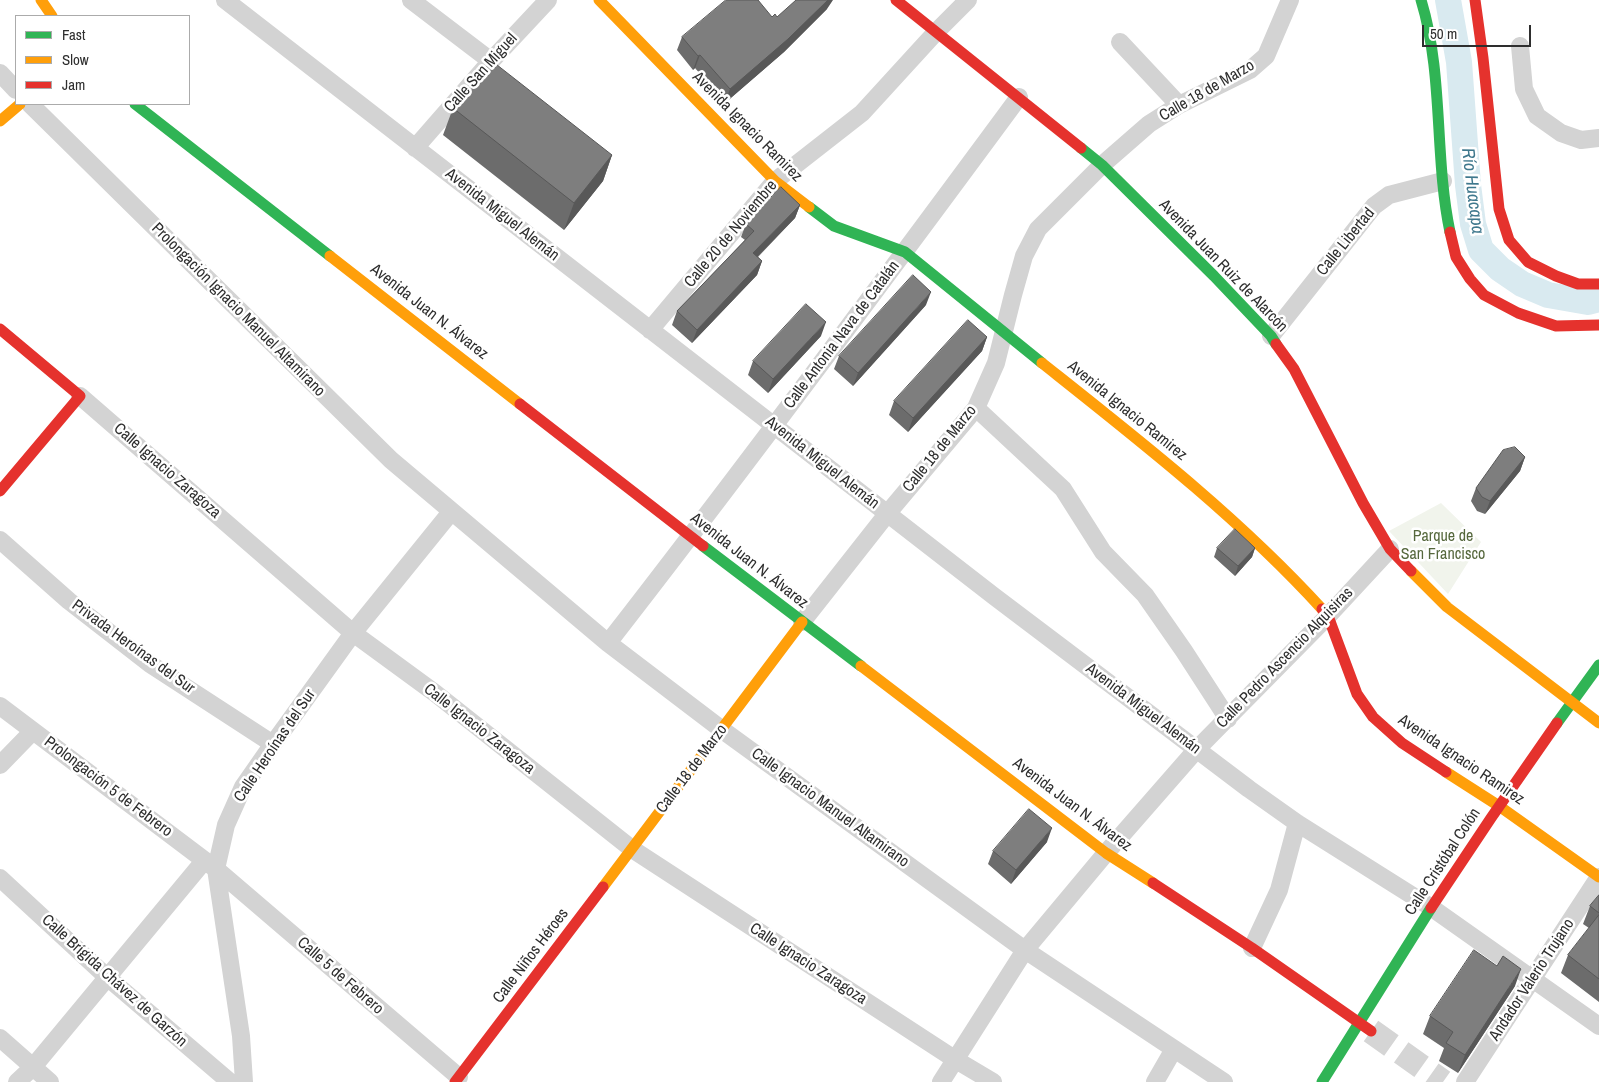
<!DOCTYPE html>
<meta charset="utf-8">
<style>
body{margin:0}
#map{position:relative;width:1599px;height:1082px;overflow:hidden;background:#fff;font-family:"Archivo Narrow",sans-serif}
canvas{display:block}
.legend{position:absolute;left:15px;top:15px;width:175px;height:90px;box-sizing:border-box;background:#fff;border:1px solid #ababab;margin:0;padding:6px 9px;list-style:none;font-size:15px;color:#2e2e2e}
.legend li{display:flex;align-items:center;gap:10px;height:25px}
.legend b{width:25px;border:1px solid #ababab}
.scale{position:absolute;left:1422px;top:25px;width:109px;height:22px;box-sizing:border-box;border:2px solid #2e2e2e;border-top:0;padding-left:6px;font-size:15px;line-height:18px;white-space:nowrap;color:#2e2e2e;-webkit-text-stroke:4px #fff;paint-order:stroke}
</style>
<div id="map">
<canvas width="1599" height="1082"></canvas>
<ul class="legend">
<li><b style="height:6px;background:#30b455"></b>Fast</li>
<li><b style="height:6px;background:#ff9f0a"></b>Slow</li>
<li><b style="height:6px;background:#e5322d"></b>Jam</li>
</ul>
<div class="scale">50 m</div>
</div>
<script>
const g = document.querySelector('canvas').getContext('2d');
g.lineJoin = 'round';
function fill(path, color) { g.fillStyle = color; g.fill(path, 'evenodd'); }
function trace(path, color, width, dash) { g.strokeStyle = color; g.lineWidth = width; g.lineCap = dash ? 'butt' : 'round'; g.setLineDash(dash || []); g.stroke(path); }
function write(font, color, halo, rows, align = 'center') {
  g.font = font + ' "Archivo Narrow",sans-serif'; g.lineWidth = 5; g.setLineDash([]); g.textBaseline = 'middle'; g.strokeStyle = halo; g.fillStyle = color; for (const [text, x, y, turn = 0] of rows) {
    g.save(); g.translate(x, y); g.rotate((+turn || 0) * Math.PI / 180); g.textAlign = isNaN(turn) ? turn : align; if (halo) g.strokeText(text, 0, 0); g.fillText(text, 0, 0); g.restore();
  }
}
fill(new Path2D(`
 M1441,503L1481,542L1448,594L1389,531Z`), '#f1f4ec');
trace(new Path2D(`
 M1448,0L1459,62L1468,185L1473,224L1481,250L1500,269L1522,284L1548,295L1588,302L1599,299`), '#d9eaf0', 26);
trace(new Path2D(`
 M1371,1031L1443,1082`), '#d5d5d5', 25, [25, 12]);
trace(new Path2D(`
 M225,0L995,597L1249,789L1297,823L1432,908L1599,1026
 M411,0L491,61
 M1120,42L1179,105
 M1520,46L1524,89L1537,116L1561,133L1581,140L1599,138
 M0,73L16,90
 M30,104L391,460L608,643L721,729L1025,950L1224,1082
 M415,148L491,61L548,0
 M650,330L775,181L862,113L937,31L968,0
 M1271,336L1374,206L1389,195L1443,181
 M80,396L353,633L435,693L632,849L956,1060L993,1082
 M976,408L1063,489L1103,552L1145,595L1184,651L1228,719
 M0,540L69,601L150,664L273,744
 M802,622L887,514L976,408L996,363L1013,295L1024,256L1038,229L1102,165L1149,124L1179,105L1250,70L1266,56L1290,0
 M608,643C748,463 884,280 1019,97
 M0,706L216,869L459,1077
 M0,765L33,731
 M0,878L107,977L230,1082
 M1252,948L1279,890L1297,823
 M0,1038L50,1082
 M17,1082L33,1067L204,861
 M244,1082L241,1036L216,869L226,825L243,787L273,744L353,633L451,512
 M941,1082L1025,950L1106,853L1197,749L1328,616L1390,549
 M1155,1082L1174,1049
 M1465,1082L1599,877`), '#d3d3d3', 18);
trace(new Path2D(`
 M1421,0C1444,75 1434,156 1450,232
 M135,104L330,256
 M1081,148L1102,165L1214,276L1271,336L1276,344
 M809,207L834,226L905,252L1042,363
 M703,546L861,666
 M1557,723L1599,665
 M1322,1082L1431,908`), '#30b455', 11);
trace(new Path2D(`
 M41,0L52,16
 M599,0L775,181L809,207
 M0,121L20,104
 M330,256L520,404
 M1042,363C1139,440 1238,517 1322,609
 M1411,571L1447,607L1599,723
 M861,666L1106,853L1153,883
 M1446,772L1499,806L1599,877
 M603,887L802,622`), '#ff9f0a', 11);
trace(new Path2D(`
 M896,0L1081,148
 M1475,0L1483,58L1499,209L1509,240L1528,262L1556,276L1578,284H1599
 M1450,232L1456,257L1470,279L1484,295L1518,313L1556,326L1599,325
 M0,329L80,396L0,491
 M1276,344L1294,369L1363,503L1390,549L1411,571
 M520,404L703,546
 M1322,609L1328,616L1357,694L1373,717L1402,743L1446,772
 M1153,883L1252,948L1371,1031
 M1431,908L1491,818L1557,723
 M455,1082L603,887`), '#e5322d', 11);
fill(new Path2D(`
 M827,9L784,52L725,103L695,68L693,70L677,50L682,37L772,17H777Z
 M453,108L612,155L603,181L564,230L443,135Z
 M800,205L795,218L758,257L762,261L757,275L692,343L672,325L677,311L745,240L741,237L746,224Z
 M926,305L853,386L834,369L839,356Z
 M821,336L768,393L748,375L753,361Z
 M987,337L982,351L908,432L889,415L894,401Z
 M1525,457L1520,471L1485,514L1477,511L1471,501L1476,488Z
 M1217,548H1255L1252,557L1235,576L1214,557Z
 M1047,842L1011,884L988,864L993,851Z
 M1599,895V1002L1561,973L1568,955L1589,928L1583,924L1590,906Z
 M1515,986L1458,1073L1439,1061L1444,1048L1423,1034L1430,1016Z`), '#6c6c6c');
fill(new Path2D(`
 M828,0H833L827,9L784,52L725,103L730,89Z
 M700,55L695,68L693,70L698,56Z
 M612,155L603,181L564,230L574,203Z
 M800,205L795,218L748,266L753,253Z
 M762,261L757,275L692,343L697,330Z
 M931,292L926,305L853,386L858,373Z
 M826,322L821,336L768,393L773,379Z
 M987,337L982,351L908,432L913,418Z
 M1525,457L1520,471L1485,514L1490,501Z
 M1255,548L1252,557L1235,576L1238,566Z
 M1052,828L1047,842L1011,884L1016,870Z
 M1521,969L1515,986L1458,1073L1465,1055Z`), '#585858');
const building = new Path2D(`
 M726,0H758L772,17L775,14L777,17L796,0H828L788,39L730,89L700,55L698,56L682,37Z
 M492,61L612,155L574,203L453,108Z
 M781,187L800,205L753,253L762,261L697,330L677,311L754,231L746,224Z
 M913,275L931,292L858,373L839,356Z
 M806,304L826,322L773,379L753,361Z
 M968,320L987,337L913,418L894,401Z
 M1515,447L1525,457L1490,501L1482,497L1476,488L1503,450Z
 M1235,529L1255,548L1238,566L1217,548Z
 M1029,809L1052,828L1016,870L993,851Z
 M1599,895V913L1590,906Z
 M1599,915V979L1568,955Z
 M1474,950L1497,966L1503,956L1521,969L1465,1055L1446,1043L1453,1032L1430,1016Z`);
fill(building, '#7e7e7e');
trace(building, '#585858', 1);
write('16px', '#2e2e2e', '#fff', [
 ["Calle San Miguel",481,73,-48],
 ["Calle 18 de Marzo",1207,91,-30],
 ["Avenida Ignacio Ramirez",747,127,45],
 ["Avenida Miguel Alemán",502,215,38],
 ["Calle 20 de Noviembre",731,234,-50],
 ["Calle Libertad",1346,242,-51],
 ["Avenida Juan Ruiz de Alarcón",1223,266,46],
 ["Prolongación Ignacio Manuel Altamirano",238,310,45],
 ["Avenida Juan N. Álvarez",429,312,38],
 ["Calle Antonia Nava de Catalán",842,335,-53],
 ["Avenida Ignacio Ramirez",1127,411,39],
 ["Calle 18 de Marzo",940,449,-51],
 ["Avenida Miguel Alemán",822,463,38],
 ["Calle Ignacio Zaragoza",167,471,41],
 ["Avenida Juan N. Álvarez",749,561,38],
 ["Privada Heroínas del Sur",133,647,36],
 ["Calle Pedro Ascencio Alquisiras",1285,658,-46],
 ["Avenida Miguel Alemán",1143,709,37],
 ["Calle Ignacio Zaragoza",479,729,38],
 ["Calle Heroínas del Sur",275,746,-56],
 ["Avenida Ignacio Ramirez",1461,760,34],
 ["Calle 18 de Marzo",692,769,-53],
 ["Prolongación 5 de Febrero",108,787,37],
 ["Avenida Juan N. Álvarez",1072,805,37],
 ["Calle Ignacio Manuel Altamirano",830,808,36],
 ["Calle Cristóbal Colón",1443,862,-57],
 ["Calle Niños Héroes",531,956,-53],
 ["Calle Ignacio Zaragoza",808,964,33],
 ["Calle 5 de Febrero",340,976,41],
 ["Andador Valerio Trujano",1532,980,-57],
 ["Calle Brígida Chávez de Garzón",114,981,42]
]);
write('16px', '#56683d', '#fff', [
 ["Parque de",1443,537],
 ["San Francisco",1443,555]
]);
write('italic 18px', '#3f788d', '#fff', [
 ["Río Huacapa",1472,191,83]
]);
</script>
